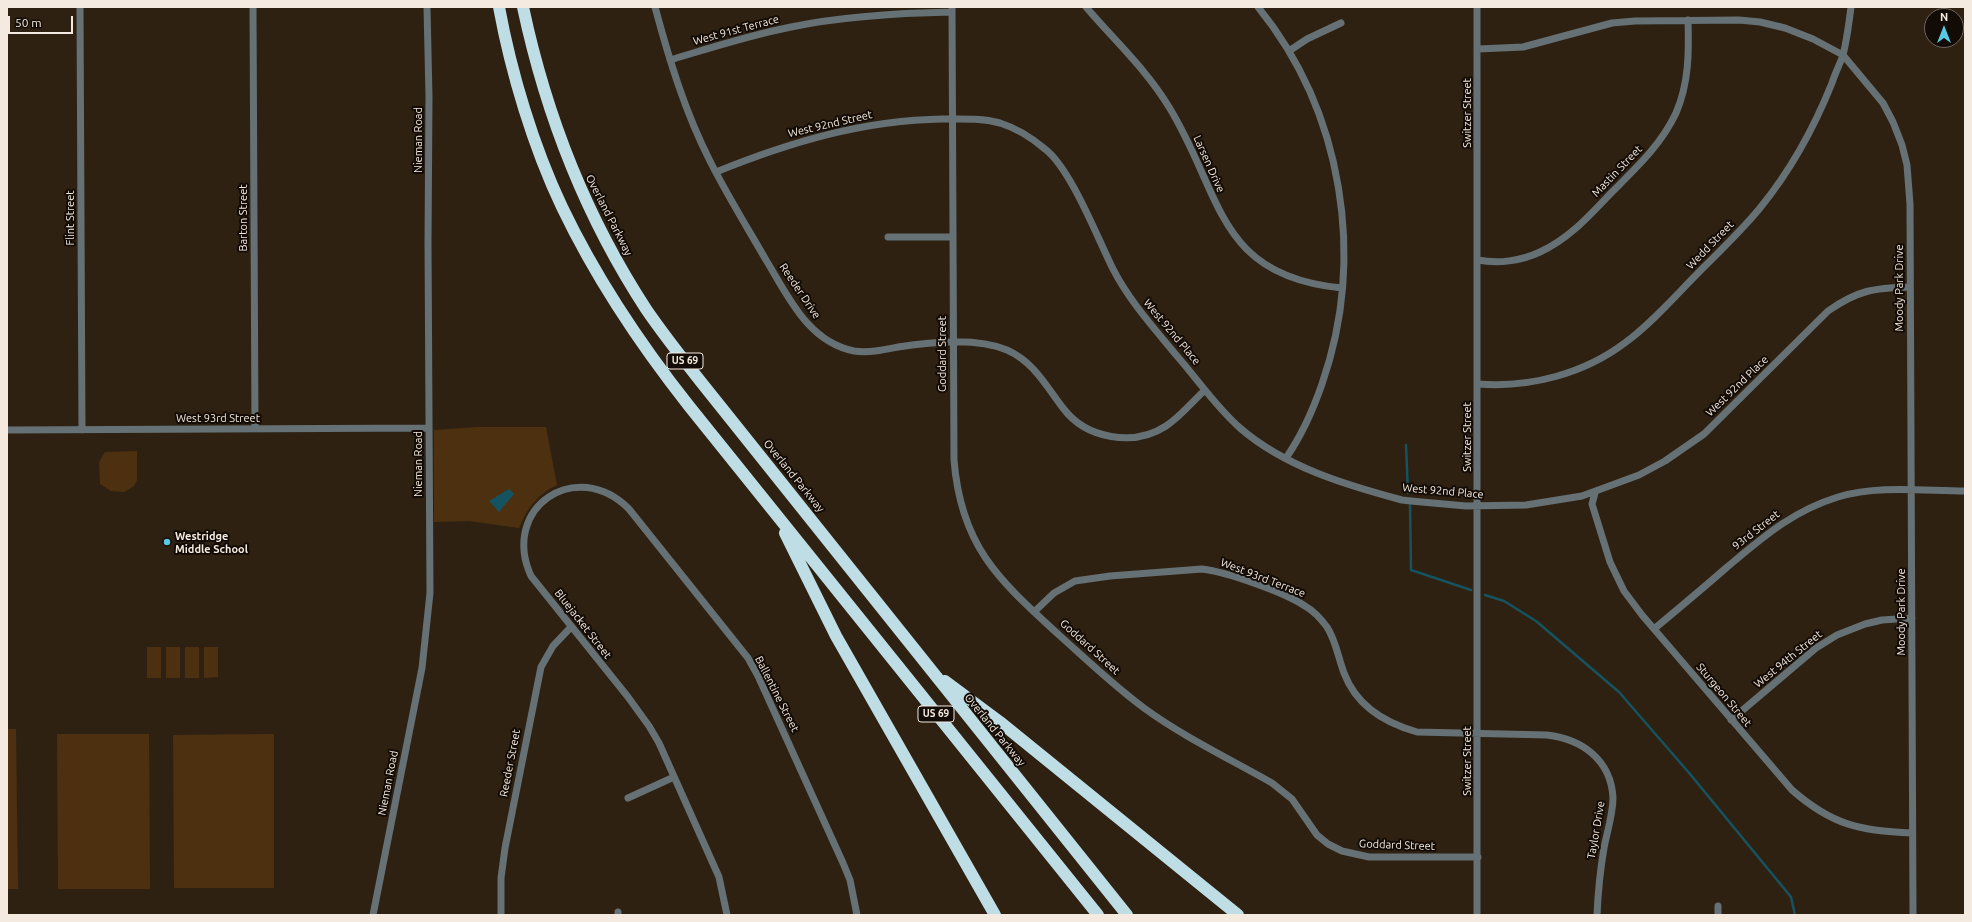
<!DOCTYPE html>
<style>
body{margin:0}
#map{position:relative;width:1972px;height:922px;overflow:hidden;background:#2f2112;font-family:Ubuntu,sans-serif}
canvas{display:block}
.frame{position:absolute;inset:0;border:8px solid #f4eae0;pointer-events:none}
.north{position:absolute;left:1924px;top:8px;width:40px;height:40px;box-sizing:border-box;background:#130c06;border:1px solid #6d655d;border-radius:50%;rotate:0deg;font-size:11px;font-weight:700;line-height:16px;text-align:center;color:#f4eae0}
.north::after{content:'';display:block;margin:auto;width:14px;height:18px;background:#57c9e2;clip-path:polygon(50% 0,100% 100%,50% 72%,0 100%)}
.scale{position:absolute;left:8px;top:16px;width:65px;height:18px;box-sizing:border-box;border:2px solid #f4eae0;border-top:0;padding-left:5px;font-size:12px;line-height:14px;white-space:nowrap;color:#f4eae0;-webkit-text-stroke:3px #130c06;paint-order:stroke}
</style>
<div id="map">
<canvas width="1972" height="922"></canvas>
<div class="frame"></div>
<div class="north">N</div>
<div class="scale">50 m</div>
</div>
<script>
const g = document.querySelector('canvas').getContext('2d');
g.lineJoin = 'round';
function fill(path, color) { g.fillStyle = color; g.fill(path, 'evenodd'); }
function trace(path, color, width, dash) { g.strokeStyle = color; g.lineWidth = width; g.lineCap = dash ? 'butt' : 'round'; g.setLineDash(dash || []); g.stroke(path); }
function write(font, color, halo, rows, align = 'center') {
  g.font = font + ' Ubuntu,sans-serif'; g.lineWidth = 4; g.setLineDash([]); g.textBaseline = 'middle'; g.strokeStyle = halo; g.fillStyle = color; for (const [text, x, y, turn = 0] of rows) {
    g.save(); g.translate(x, y); g.rotate((+turn || 0) * Math.PI / 180); g.textAlign = isNaN(turn) ? turn : align; if (halo) g.strokeText(text, 0, 0); g.fillText(text, 0, 0); g.restore();
  }
}
fill(new Path2D(`
 M476,427H546L557,485C538,494 527,508 519,528L469,521L434,522V430Z
 M137,451V480L134,486L124,492L111,491L100,484L99,462L105,452Z
 M147,647H161V678H147Z
 M166,647H180V678H166Z
 M185,647H199V678H185Z
 M204,647H218V677L204,678Z
 M7,729H16L18,889H7Z
 M57,734H149L150,889H58Z
 M274,734V888H174L173,735Z`), '#4d300f');
fill(new Path2D(`
 M509,489L514,494L499,512L489,501Z`), '#155360');
trace(new Path2D(`
 M1406,445L1408,493
 M1410,505L1411,570L1471,590
 M1485,595L1504,601L1536,621L1619,692L1690,774L1791,897L1795,915`), '#155360', 2.5);
trace(new Path2D(`
 M80,7L82,430
 M253,7L255,429
 M655,7C669,59 685,112 710,161C727,195 747,227 766,260C788,296 808,342 854,351C869,353 883,350 898,347C932,342 976,337 1007,350C1034,362 1046,386 1063,408C1086,439 1134,447 1166,426C1180,417 1192,402 1205,390
 M952,7L954,460C961,547 999,580 1059,635C1087,660 1114,686 1144,708C1182,736 1230,759 1272,783L1292,799L1317,835L1328,844L1342,851L1369,857H1478
 M1086,7C1114,40 1146,69 1169,107C1223,195 1216,276 1342,288
 M1258,7C1343,112 1366,257 1322,384C1313,410 1302,435 1286,458
 M1478,49L1523,47L1612,23L1635,21L1739,20L1760,22L1785,28L1813,39L1843,55L1883,103L1893,122L1902,145L1907,165L1910,204L1913,915
 M1289,51L1307,39L1341,23
 M670,60C710,48 750,35 791,27C844,16 898,13 952,12
 M716,172C790,142 864,120 943,119C962,119 981,118 1000,123C1016,128 1032,138 1045,149C1071,169 1097,237 1113,269C1130,302 1154,328 1177,356C1198,380 1216,407 1240,428C1285,467 1346,485 1402,500L1411,501L1466,506L1526,505L1582,496L1639,475L1665,461L1704,434L1828,311C1858,290 1874,288 1910,287
 M888,237H952
 M1478,260C1498,264 1521,261 1540,252C1569,239 1590,215 1612,192C1636,168 1661,145 1676,113C1689,83 1689,52 1688,20
 M1478,384C1530,388 1584,374 1626,342C1653,322 1676,295 1700,271C1720,251 1742,230 1760,208C1791,170 1814,128 1832,83C1835,73 1840,64 1843,55C1847,39 1849,23 1851,7
 M7,430L429,428
 M1595,493L1592,504L1610,562L1624,591L1642,615L1792,790C1832,825 1860,831 1912,833
 M1034,612L1054,593L1075,581L1110,576L1202,569C1227,572 1284,592 1305,606C1314,611 1321,619 1327,627C1336,641 1338,657 1344,673C1356,705 1385,723 1417,732L1547,735C1581,739 1611,759 1613,798C1613,814 1607,832 1604,848C1600,871 1598,893 1597,915
 M1654,629C1678,609 1702,589 1726,568C1762,538 1792,511 1838,497C1878,485 1924,491 1965,491
 M1731,720L1816,648L1837,635L1865,624L1882,620L1912,618
 M628,798L674,777
 M1718,906V915
 M373,915L422,668L430,593L428,242L429,97L427,7
 M501,915V878L505,848L541,667L553,646L571,627
 M618,915V912
 M727,915L719,877L659,743L649,726L628,697L531,576C500,508 576,456 629,509L748,658L758,676L843,863L850,880L857,915
 M1477,915V7`), '#657174', 7);
trace(new Path2D(`
 M499,7C511,72 533,146 562,207C596,278 640,344 689,406L1098,915
 M523,7C546,115 586,217 646,309C663,334 682,358 701,382L1127,915
 M785,533L836,636L995,915
 M945,681L1000,722L1238,915`), '#bfdde5', 12);
for (const [x, y, r, color] of [
 [167,542,4,"#57c9e2"]
]) { const dot = new Path2D(); dot.arc(x, y, r, 0, 2 * Math.PI); g.fillStyle = color; g.fill(dot); trace(dot, '#130c06', 1.5); }
for (const [x, y, w] of [
 [685,361,36],
 [936,714,36]
]) { const box = new Path2D(); box.roundRect(x - w / 2, y - 8, w, 16, 3); g.fillStyle = '#130c06'; g.fill(box); trace(box, '#f4eae0', 1); }
write('bold 10px', '#f4eae0', null, [
 ["US 69",685,361],
 ["US 69",936,714]
]);
write('11px', '#f4eae0', '#130c06', [
 ["West 91st Terrace",736,30,-15],
 ["Switzer Street",1467,113,-90],
 ["West 92nd Street",830,124,-13],
 ["Nieman Road",418,140,-90],
 ["Larsen Drive",1209,164,66],
 ["Mastin Street",1617,171,-46],
 ["Overland Parkway",609,215,63],
 ["Flint Street",70,218,-90],
 ["Barton Street",243,218,-90],
 ["Wedd Street",1710,245,-46],
 ["Moody Park Drive",1899,288,-90],
 ["Reeder Drive",800,291,56],
 ["West 92nd Place",1172,332,50],
 ["Goddard Street",942,354,-90],
 ["West 92nd Place",1737,386,-44],
 ["West 93rd Street",218,418],
 ["Switzer Street",1467,437,-90],
 ["Nieman Road",418,464,-90],
 ["Overland Parkway",794,476,51],
 ["West 92nd Place",1443,491,5],
 ["93rd Street",1756,530,-38],
 ["West 93rd Terrace",1263,578,21],
 ["Moody Park Drive",1901,612,-90],
 ["Bluejacket Street",583,624,52],
 ["Goddard Street",1090,647,42],
 ["West 94th Street",1788,659,-39],
 ["Ballentine Street",777,694,63],
 ["Sturgeon Street",1724,695,50],
 ["Overland Parkway",995,730,51],
 ["Switzer Street",1467,761,-90],
 ["Reeder Street",510,763,-79],
 ["Nieman Road",388,783,-79],
 ["Taylor Drive",1596,830,-80],
 ["Goddard Street",1397,845,2]
]);
write('bold 11px', '#f4eae0', '#130c06', [
 ["Westridge",175,536],
 ["Middle School",175,549]
], 'left');
</script>
